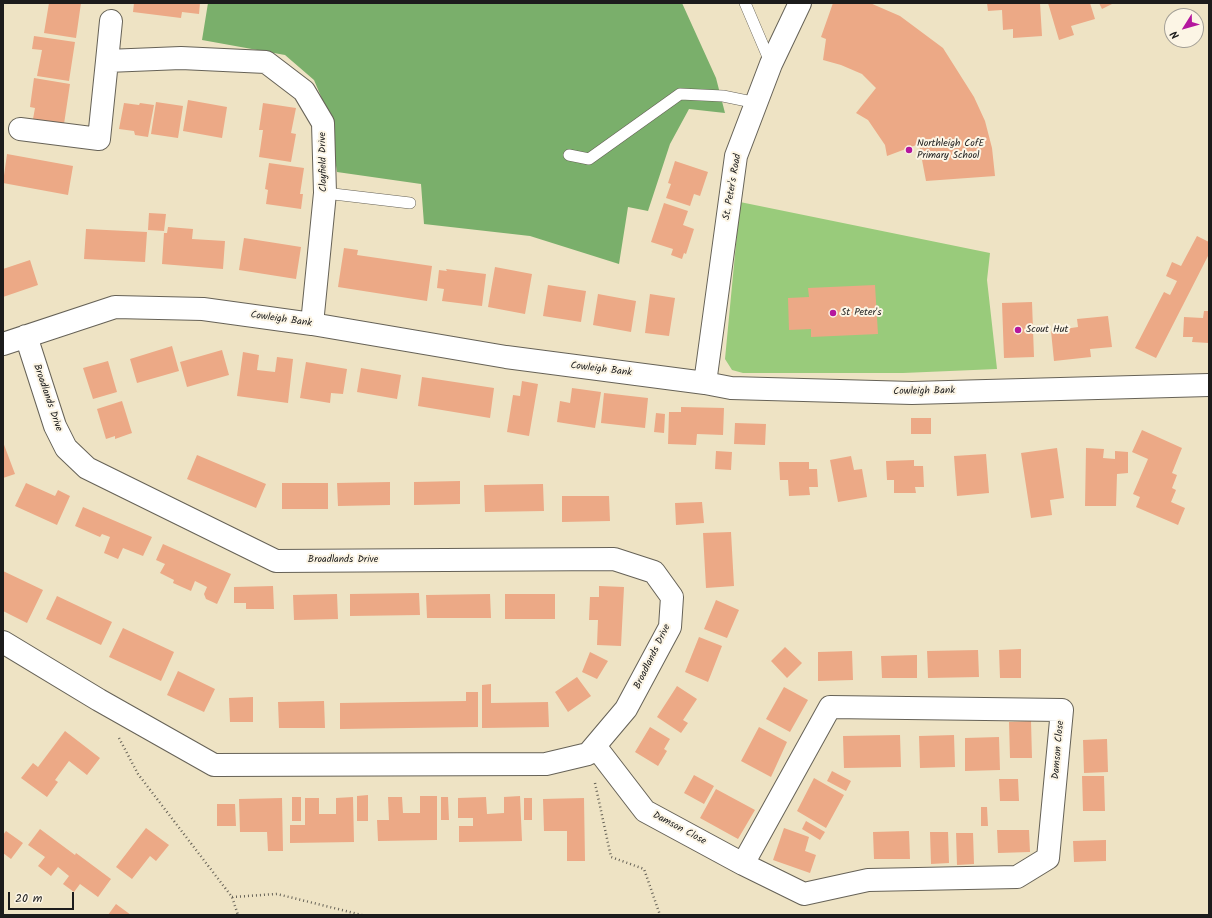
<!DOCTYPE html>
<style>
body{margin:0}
#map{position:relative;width:1212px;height:918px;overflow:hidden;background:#eee3c4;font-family:Kalam,sans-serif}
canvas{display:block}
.frame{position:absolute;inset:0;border:4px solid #1c1c1c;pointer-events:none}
.north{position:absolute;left:1164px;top:8px;width:40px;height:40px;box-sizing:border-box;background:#fcf5e5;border:1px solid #a29e95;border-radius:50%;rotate:233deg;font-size:11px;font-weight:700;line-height:16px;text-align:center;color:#1c1c1c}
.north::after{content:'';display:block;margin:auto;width:14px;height:18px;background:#b5179e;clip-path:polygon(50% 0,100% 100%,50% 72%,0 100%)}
.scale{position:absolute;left:8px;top:892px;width:66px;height:18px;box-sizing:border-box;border:2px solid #1c1c1c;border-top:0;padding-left:5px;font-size:12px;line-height:14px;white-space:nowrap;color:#1c1c1c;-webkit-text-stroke:3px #fcf5e5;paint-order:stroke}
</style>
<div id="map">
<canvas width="1212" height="918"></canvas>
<div class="frame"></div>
<div class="north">N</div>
<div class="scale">20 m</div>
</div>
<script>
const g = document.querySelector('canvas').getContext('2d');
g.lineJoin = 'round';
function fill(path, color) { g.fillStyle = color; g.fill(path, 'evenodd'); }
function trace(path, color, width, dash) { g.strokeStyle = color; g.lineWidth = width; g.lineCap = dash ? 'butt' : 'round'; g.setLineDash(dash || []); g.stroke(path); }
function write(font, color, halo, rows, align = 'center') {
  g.font = font + ' Kalam,sans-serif'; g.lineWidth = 4; g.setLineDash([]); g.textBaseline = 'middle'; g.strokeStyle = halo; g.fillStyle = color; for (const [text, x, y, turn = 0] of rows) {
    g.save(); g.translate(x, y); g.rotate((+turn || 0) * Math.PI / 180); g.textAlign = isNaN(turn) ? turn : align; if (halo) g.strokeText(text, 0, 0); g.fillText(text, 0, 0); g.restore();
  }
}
fill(new Path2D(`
 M740,202L990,253L987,280L997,369L903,373H743L732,370L725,359Z`), '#99cb7b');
fill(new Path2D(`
 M208,3H682L716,78L725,113L689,109L670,144L648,211L628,207L619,264L530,236L424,224L421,184L337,172L328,113L314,80L285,55L202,40Z`), '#7aaf6b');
fill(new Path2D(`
 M49,3H81L76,38L44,33Z
 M134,3H200L199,14L182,12L181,18L133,12Z
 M833,3H870L900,16L943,48L974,97L985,121L992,148L995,176L926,181L919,144L887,156L885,145L868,120L856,113L876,88L862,74L841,65L823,60L826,39L821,37Z
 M987,3H1040L1042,36L1013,38V29L1003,30L1002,10L988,11Z
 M1048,3H1090L1095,19L1071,26L1074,35L1059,40Z
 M1099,3H1114L1102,9Z
 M34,36L75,42L69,81L37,76L42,50L32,49Z
 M34,78L70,84L64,124L33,119L35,108L30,107Z
 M188,100L227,107L222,138L183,131Z
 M156,102L183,106L178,138L151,134Z
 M124,103L139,105L140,103L154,105L148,137L135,135L134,131L119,129Z
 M263,103L296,108L291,133L296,134L291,162L259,157L263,130H259Z
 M7,154L73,166L68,195L3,183Z
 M675,161L708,172L700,196L694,194L690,206L666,198L671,184L668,183Z
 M269,163L304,168L300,194H303L301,209L266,204L268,190L265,189Z
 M664,203L688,211L683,225L694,229L686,254L684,253L682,259L671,255L673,249L651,242Z
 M149,213L166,214L164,231L148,230Z
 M168,227L193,229L192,239L225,241L223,269L162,264L164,233H167Z
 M86,229L147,232L145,262L84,259Z
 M1197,236L1209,242V254L1156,358L1135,348L1164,292L1170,295L1177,281L1166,276L1172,262L1181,266Z
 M244,238L301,247L296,279L239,270Z
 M344,248L358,250L357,255L432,266L427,301L338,287Z
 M30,260L38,285L3,297V269Z
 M495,267L532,274L525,314L488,307Z
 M446,269L486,274L482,306L442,301L444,289L437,288L439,270L447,271Z
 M548,285L586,291L581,322L543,316Z
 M875,285L878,334L811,337V329L789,330L788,298L809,297L808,288Z
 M598,294L636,301L631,332L593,325Z
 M650,294L675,298L669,336L645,333Z
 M1032,302L1034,357L1004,358L1002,303Z
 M1204,311H1209V343L1192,342L1193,337H1183L1184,317L1203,318Z
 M1108,316L1112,347L1090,349L1091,357L1054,361L1051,331L1078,327L1077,319Z
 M172,346L179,371L137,383L130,359Z
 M222,350L229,375L187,387L180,362Z
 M243,352L259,355L257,370L275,372L277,357L293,359L288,403L237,396Z
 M108,361L117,392L93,399L83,368Z
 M306,362L347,369L343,394L331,393L330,403L300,398Z
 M361,368L401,375L397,399L357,392Z
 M422,377L494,388L490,418L418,406Z
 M522,381L538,384L529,436L507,432L513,395L520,396Z
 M572,388L601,392L595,428L557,422L560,401L570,403Z
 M604,393L648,398L645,428L601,423Z
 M122,401L132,433L115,439V436L106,439L97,409Z
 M681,407L724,408L723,435L697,434L696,445L668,444L669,412H681Z
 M656,413L665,414L664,433L654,432Z
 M911,418H931V434H911Z
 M735,423L766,424L765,445L734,444Z
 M1142,430L1182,448L1172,473L1177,475L1172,488L1176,490L1171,502L1185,508L1178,525L1136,507L1140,497L1133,494L1148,459L1132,452Z
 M3,442L15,474L3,478Z
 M1057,448L1064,498L1050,500L1052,515L1031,518L1021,453Z
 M1086,448L1104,449L1103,458L1115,459V451L1128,452V473L1117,474L1116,506H1085Z
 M716,451L732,452L731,470L715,469Z
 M986,454L989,493L957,496L954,456Z
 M197,455L266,484L256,508L187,479Z
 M851,456L854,470L862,469L867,497L838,502L830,460Z
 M914,460V466H923L924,487H915L916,493H894V480H887L886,461Z
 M779,462H809V469H817L818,487H809L810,495L789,496L788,480H780Z
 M460,481V504L414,505V482Z
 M390,482V505L338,506L337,483Z
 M26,483L55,496L58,490L70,496L57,525L15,506Z
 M282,483H328V509H282Z
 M543,484L544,511L485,512L484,485Z
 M562,496H609L610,521L562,522Z
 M702,502L704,523L676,525L675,503Z
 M83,507L152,537L143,556L123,548L118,559L104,553L110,537L102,534L100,537L75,526Z
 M731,532L734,586L706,588L703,533Z
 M163,544L231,574L217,604L206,599L204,594L207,587L195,581L191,591L173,583L174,580L160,573L165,564L156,560Z
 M3,571L43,590L27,623L3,611Z
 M273,586L274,609H246V603H234V587Z
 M599,586L624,587L621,646L597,645L598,620H589L590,597H599Z
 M419,593L420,615L350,616V594Z
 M337,594L338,619L294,620L293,595Z
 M490,594L491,618H427L426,595Z
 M505,594H555V619H505Z
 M57,596L112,622L101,645L46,619Z
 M716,600L739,610L727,638L704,629Z
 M123,628L174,652L161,681L109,657Z
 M699,637L722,646L708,682L685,672Z
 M785,647L802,663L787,678L771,661Z
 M1021,649V678H1000L999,650Z
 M978,650L979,677L928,678L927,651Z
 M852,651L853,680L818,681V652Z
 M590,652L608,661L597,679L582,672Z
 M917,655V678H882L881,656Z
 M178,671L215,689L204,712L167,695Z
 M577,677L591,696L568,712L555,692Z
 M491,684V703L548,702L549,727L482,728V685Z
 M677,686L697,699L683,720L688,723L681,733L657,717Z
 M784,687L808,700L790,732L766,719Z
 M466,692H478V727L340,729V703L466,701Z
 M253,697V722H230L229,698Z
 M324,701L325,728H279L278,702Z
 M1031,721L1032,758H1010L1009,722Z
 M650,727L670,739L664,749L667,751L658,766L635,752Z
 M759,727L787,742L771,777L741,761Z
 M65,731L100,758L87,775L69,761L55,780L58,782L47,797L21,778L33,763L38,767Z
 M900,735L901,767L844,768L843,736Z
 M954,735L955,767L920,768L919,736Z
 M999,737L1000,770L965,771V738Z
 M1107,739L1108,772L1084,773L1083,740Z
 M832,771L851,781L846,791L827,781Z
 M694,775L714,786L704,804L684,793Z
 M1082,776H1104L1105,811H1083Z
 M814,778L844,795L826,828L797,811Z
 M999,779H1018L1019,801H1000Z
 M716,789L755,810L738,839L700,818Z
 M368,795V821H357V796Z
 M420,796H437V840L378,841L377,820H389L388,797H402L403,813H420Z
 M520,796L522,841L459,842V826H473V818H458V798L486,797L487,814L504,813V797Z
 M292,797H301V821H292Z
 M353,797L354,842L290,843V825H305V798H319V814H336V798Z
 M441,797H448L449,820H441Z
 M282,798L283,851H268L267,832H240L239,799Z
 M524,798H532V820H524Z
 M584,798L585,861H567V831H544L543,799Z
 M217,804H235L236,826H217Z
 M981,807H987L988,826H981Z
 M806,821L825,832L820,840L802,829Z
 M146,828L169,845L156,861L150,856L132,879L116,867Z
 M784,828L809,837L805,851L816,855L810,873L773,860Z
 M40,829L75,855L76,853L111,879L98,897L80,884L74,892L63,884L69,876L58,867L51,876L38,866L45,857L28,845Z
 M997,830H1029L1030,852L998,853Z
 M6,831L23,843L11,859L3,853V835Z
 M909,831L910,859H874L873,832Z
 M930,832H948L949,863L931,864Z
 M956,833H973L974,864L957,865Z
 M1106,840V861L1074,862L1073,841Z
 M116,904L131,915H108Z`), '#eca986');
const lane = new Path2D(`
 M745,3L771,64
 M569,155L589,159L680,94L723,96L757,103
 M325,193L410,203`);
const street = new Path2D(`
 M111,21L107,61L181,58L266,62L304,91L323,123L325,193L312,324
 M20,129L99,139L107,61
 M3,344L115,307L203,309L312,324L506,357L705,383L731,388L912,393L1209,385
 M705,383L736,156L771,64L800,3
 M3,642L99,700L214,765L546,764L588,754L626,709L670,627L672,597L654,572L614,559L276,561L87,468L66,448L55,426L26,336
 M595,746L645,811L743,864L830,707L1062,710L1048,858L1017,877L868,880L804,894L743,864`);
trace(lane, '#666257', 12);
trace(street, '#666257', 24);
trace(new Path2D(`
 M119,738L138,774L232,897L238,915
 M595,783L611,857L644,869L660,915
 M232,897L277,894L362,915`), '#666257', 2.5, [1, 3]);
trace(lane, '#fff', 11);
trace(street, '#fff', 22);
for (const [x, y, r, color] of [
 [909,150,4,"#b5179e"],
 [833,313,4,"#b5179e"],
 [1018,330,4,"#b5179e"]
]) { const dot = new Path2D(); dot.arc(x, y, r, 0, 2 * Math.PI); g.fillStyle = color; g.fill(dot); trace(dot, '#fcf5e5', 1.5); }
write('10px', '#1c1c1c', '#fcf5e5', [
 ["Northleigh CofE",917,144],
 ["Primary School",917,156],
 ["St Peter's",841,313],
 ["Scout Hut",1026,330]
], 'left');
write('10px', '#1c1c1c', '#fcf5e5', [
 ["Clayfield Drive",324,162,-91],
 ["St. Peter's Road",733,187,-80],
 ["Cowleigh Bank",281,320,8],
 ["Cowleigh Bank",601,370,7],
 ["Cowleigh Bank",924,392,-1],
 ["Broadlands Drive",47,398,71],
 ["Broadlands Drive",343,560],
 ["Broadlands Drive",653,657,-64],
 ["Damson Close",1059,750,-85],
 ["Damson Close",679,829,28]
]);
</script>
